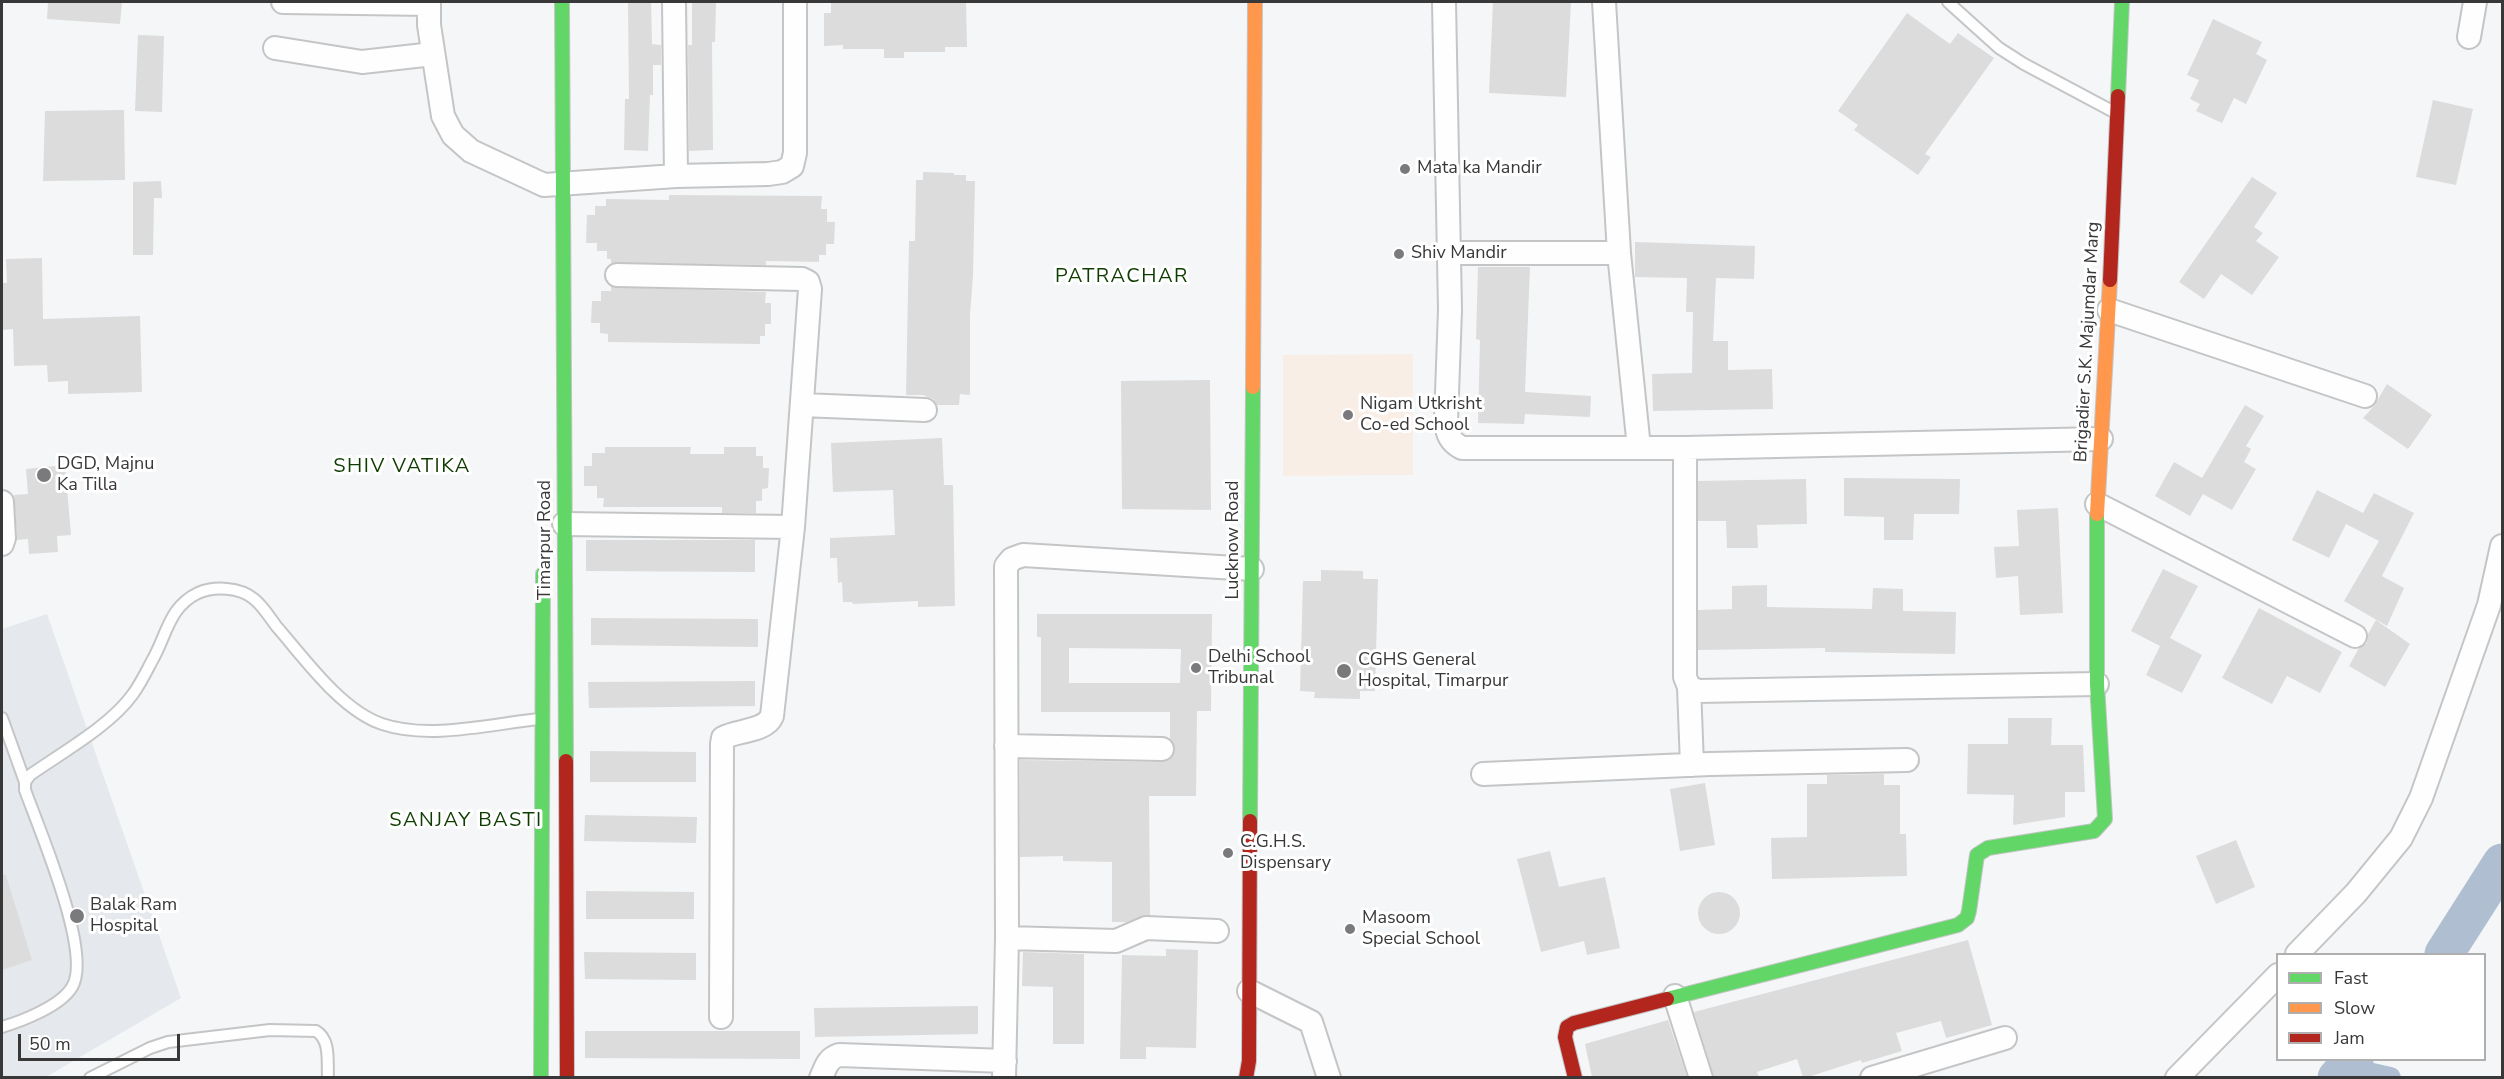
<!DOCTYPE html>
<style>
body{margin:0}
#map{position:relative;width:2504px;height:1079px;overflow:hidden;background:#f5f6f7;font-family:"Nunito Sans",sans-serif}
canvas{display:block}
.frame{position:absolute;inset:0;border:3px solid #383839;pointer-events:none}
.legend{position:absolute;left:2276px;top:953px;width:210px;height:108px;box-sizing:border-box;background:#fff;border:2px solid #afafb0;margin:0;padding:8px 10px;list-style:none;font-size:18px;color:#383839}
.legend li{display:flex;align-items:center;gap:12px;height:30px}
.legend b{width:30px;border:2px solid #afafb0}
.scale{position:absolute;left:18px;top:1034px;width:162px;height:27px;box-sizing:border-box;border:3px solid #383839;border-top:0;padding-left:8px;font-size:18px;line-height:21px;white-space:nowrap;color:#383839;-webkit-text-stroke:4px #fff;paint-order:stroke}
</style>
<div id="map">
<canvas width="2504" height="1079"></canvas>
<div class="frame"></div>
<ul class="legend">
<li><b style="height:8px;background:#63d668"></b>Fast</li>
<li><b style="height:8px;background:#ff974d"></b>Slow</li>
<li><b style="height:8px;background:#b3261e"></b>Jam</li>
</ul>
<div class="scale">50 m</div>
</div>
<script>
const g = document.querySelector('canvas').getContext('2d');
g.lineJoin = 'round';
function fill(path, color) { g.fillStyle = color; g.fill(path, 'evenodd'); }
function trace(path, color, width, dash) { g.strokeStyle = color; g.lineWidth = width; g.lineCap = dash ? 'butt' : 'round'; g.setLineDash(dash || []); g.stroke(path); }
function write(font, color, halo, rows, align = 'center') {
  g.font = font + ' "Nunito Sans",sans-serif'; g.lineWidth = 6; g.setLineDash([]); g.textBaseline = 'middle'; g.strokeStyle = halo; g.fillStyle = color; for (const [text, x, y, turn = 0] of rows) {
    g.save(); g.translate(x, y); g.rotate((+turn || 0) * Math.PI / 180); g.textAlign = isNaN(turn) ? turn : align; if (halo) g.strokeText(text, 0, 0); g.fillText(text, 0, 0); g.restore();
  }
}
fill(new Path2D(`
 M47,614L181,998L46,1077H2V629Z`), '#e5e9ed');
fill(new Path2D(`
 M1413,354V475L1283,476V355Z`), '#f9eee6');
trace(new Path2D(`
 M2346,1068L2390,1078`), '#afbed1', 22);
trace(new Path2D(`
 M2444,954L2502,863
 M2337,1078L2354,1060`), '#afbed1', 39);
fill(new Path2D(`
 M48,2H122L120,24L47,19Z
 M628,2H651L652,44L661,45V65H653V95H650L648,151L624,150L625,99H629Z
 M692,2H716L715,42H712L713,150L689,151L688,45H692Z
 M831,2H966L967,47H945V52H904V58H884V49H843V45L824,46V13H831Z
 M1493,2H1571L1566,97L1489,93Z
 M1907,13L1950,44L1958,33L1994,58L1925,154L1931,157L1918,175L1854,130L1858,125L1838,111Z
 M2213,19L2262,42L2256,54L2267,60L2246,104L2234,98L2222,123L2196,111L2200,104L2190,99L2199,80L2187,75Z
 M138,35L164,36L162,112L135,111Z
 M2433,100L2473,109L2456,185L2416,177Z
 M124,110L125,180L43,181L45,111Z
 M923,172L954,173V175H966V181H975L973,275L970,315V395L960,394L959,405H937L933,399L923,395H906L909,241H915L916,180H923Z
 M2252,177L2277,193L2254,227L2263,233L2256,241L2279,257L2252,295L2221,274L2204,299L2179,282Z
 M161,181L162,198H154L153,255H133V182Z
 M669,195L822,196L821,209H827V222H835L834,244H826V255H819V262L766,261V265L611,263V259H607V251H597V243H586L587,215H595V206H606V199L669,200Z
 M1635,242L1755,246L1754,279L1716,278L1713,341H1728V370L1772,369L1773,409L1653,411L1652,374L1692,373L1693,312H1686L1687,278L1635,277Z
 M42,258L43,319L140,316L142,392L68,394V381L48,382L47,365L14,366L13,329L3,330L2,283H7L6,259Z
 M1478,267H1530L1525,392L1591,396L1590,417L1525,414L1524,424L1478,423L1480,340L1476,339Z
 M611,287L766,292L765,303H771V324H765V336H760V344L608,342V334L600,333V323H591L592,301H601V291H611Z
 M1210,380L1211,510L1122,509L1121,381Z
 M2387,384L2432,415L2408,449L2363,418L2374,406Z
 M2245,405L2264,416L2246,446L2251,449L2244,462L2256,469L2232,510L2203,494L2190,516L2155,496L2174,462L2202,478Z
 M942,438L944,485H953L955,606L918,607V601L853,604L852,602H843L842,582L838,583L837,558H830V538L895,535L893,490L833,492L831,443Z
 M605,447H691L690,454H724V447H756V456H763V468H769L768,488L762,489V501H756V513H722V507H603L604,498H597V486H584V466H592V453H605Z
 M65,465L71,535L57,536L58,552L29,554L28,539L17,540L14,495L28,494L26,469Z
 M1844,478L1960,479L1959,514H1914L1913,540H1884V517L1844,516Z
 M1806,479L1807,524L1757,525L1758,548H1727L1726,521H1698V481Z
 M2317,490L2363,513L2374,493L2414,513L2382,576L2404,588L2387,626L2344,601L2379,541L2346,524L2329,558L2292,540Z
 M2058,508L2063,613L2020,615L2018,576L1996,578L1994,547L2019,546L2017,510Z
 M586,540H755V572L586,571Z
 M2163,569L2198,586L2170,638L2202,655L2182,693L2146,675L2160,646L2131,631Z
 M1321,570L1363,571V579H1378L1375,691H1360V699L1314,698L1315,692L1300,691L1303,581H1321Z
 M1767,585V607L1872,609L1873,588L1903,589V611L1956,612L1955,654L1825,652V648L1698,650V610L1732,609V586Z
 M2259,608L2342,652L2320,693L2287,676L2272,704L2222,678Z
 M1037,614H1212L1211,711H1197L1196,796H1149L1150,915L1127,922H1112V862L1063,861V856L1020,857V760L1162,762L1169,760L1175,750L1170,738V712H1041V637H1037ZM1069,648L1181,649L1180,683H1069Z
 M591,618L758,619V647L591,645Z
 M2376,620L2410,644L2385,687L2349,666L2359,648L2367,643L2368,634Z
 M755,681V706L589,708L588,682Z
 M2008,718H2052L2051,745H2083L2085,792H2065V817L2013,825L2014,795L1967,794L1968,744H2008Z
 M590,751L696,752V782H590Z
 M1884,774V785H1900V834H1906L1907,876L1772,879L1771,838L1807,837V784H1827V775Z
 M1705,783L1715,845L1680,851L1670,789Z
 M585,815L697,817L696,843L584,841Z
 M2236,840L2255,887L2216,904L2196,856Z
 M1550,851L1559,887L1605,877L1620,948L1587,955L1584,941L1541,952L1517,859Z
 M2,875H6L32,960L2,970Z
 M586,891L694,892V919H586Z
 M1698 913a21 21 0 1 1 42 0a21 21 0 1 1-42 0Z
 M1968,940L1992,1025L1946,1038L1941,1021L1896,1033L1902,1051L1862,1063L1861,1060L1808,1077H1803L1797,1059L1757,1072L1759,1077H1714L1694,1012Z
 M1166,949L1198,950L1196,1048L1146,1047V1059H1120L1122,955L1166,956Z
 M584,952L696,953V980L585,979Z
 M1023,952L1084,954V1044H1053V987L1022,986Z
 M978,1006V1034L815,1037L814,1008Z
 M1668,1020L1687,1077H1592L1585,1044Z
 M585,1031H800V1059L585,1058Z`), '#dcdcdc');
const lane = new Path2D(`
 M1948,2L1999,48L2024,64L2114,112
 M2,718L25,782
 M2,1027C22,1021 61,1006 72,987C93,954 39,829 25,790V782L30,775C63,752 110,726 133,694C141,683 147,670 153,659C167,634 169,607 198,593C214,586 240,587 254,599C263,606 270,618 277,627C305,659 341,710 382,724C429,740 491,724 539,719
 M90,1078L150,1048L168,1042L270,1030L316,1031C331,1040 327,1062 328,1078`);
const street = new Path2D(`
 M283,2L429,4
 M429,2V25L443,116L453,135L471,151L544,185L676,176L768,174L782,172L792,166L795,153V2
 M674,2L676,176
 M1444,2L1450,310L1446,421C1447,434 1450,442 1462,448H1685L2101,439
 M1604,2L1619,253L1639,448
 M2469,37L2475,2
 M275,48L362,62L433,54
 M1448,253H1619
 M617,275L802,279L808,282L810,289L793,527L772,716C765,732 737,730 723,738L722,744L721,1017
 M2109,310L2365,396
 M802,405L925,410
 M1685,448V677L1689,687L1698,691L2097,684
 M2,502L4,538L2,544
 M2097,504L2355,636
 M564,524L793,527
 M1689,687L1692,765
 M1006,746L1162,749
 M1483,774L1710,764L1907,760
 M1007,938L1116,941L1146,928L1217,931
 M2297,954L2356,893L2401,838L2421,798L2489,605L2502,546
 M1249,991L1311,1022L1329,1078
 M1675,996L1701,1078
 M821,1078C826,1067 827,1059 839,1055L1005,1061
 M1004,1078L1007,938L1006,566L1012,559L1023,555L1252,569
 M1872,1078L2005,1038
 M2177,1078L2278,975`);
const fast = new Path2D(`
 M562,2L566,761
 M2118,96L2122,2
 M1250,821L1253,387
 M1667,999L1958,925L1967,918L1969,911L1977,855L1988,848L2094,831L2105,819L2097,684V514
 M541,1078L543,574`);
const slow = new Path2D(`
 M1253,387L1255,2
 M2097,514L2110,280`);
const jam = new Path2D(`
 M2110,280L2118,96
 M566,761L567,1078
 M1246,1078L1249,1061L1250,821
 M1575,1078L1565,1037L1567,1027L1574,1023L1667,999`);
trace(lane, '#c4c5c6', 14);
trace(street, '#c4c5c6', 26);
trace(fast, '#c4c5c6', 16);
trace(slow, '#c4c5c6', 16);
trace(jam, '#c4c5c6', 16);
trace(lane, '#fefefe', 10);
trace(street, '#fefefe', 22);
trace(fast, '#63d668', 14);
trace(slow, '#ff974d', 14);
trace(jam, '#b3261e', 14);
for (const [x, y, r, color] of [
 [1405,169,6,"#7a7a7c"],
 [1399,254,6,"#7a7a7c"],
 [1348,415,6,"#7a7a7c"],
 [44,475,8,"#7a7a7c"],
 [1196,668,6,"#7a7a7c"],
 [1344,671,8,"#7a7a7c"],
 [1228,853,6,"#7a7a7c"],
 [77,916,8,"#7a7a7c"],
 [1350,929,6,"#7a7a7c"]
]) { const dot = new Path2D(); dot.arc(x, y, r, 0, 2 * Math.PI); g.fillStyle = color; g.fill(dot); trace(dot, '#fff', 2); }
write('18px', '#383839', '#fff', [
 ["Mata ka Mandir",1417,169],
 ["Shiv Mandir",1411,254],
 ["Nigam Utkrisht",1360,405],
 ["Co-ed School",1360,426],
 ["DGD, Majnu",57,465],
 ["Ka Tilla",57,486],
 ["Delhi School",1208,658],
 ["Tribunal",1208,679],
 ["CGHS General",1358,661],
 ["Hospital, Timarpur",1358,682],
 ["C.G.H.S.",1240,843],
 ["Dispensary",1240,864],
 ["Balak Ram",90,906],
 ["Hospital",90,927],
 ["Masoom",1362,919],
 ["Special School",1362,940]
], 'left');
write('18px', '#383839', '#fff', [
 ["Brigadier S.K. Majumdar Marg",2088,342,-87],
 ["Timarpur Road",546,540,-90],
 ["Lucknow Road",1234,540,-90]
]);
g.letterSpacing = '1.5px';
write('20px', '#0f3c00', '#fff', [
 ["PATRACHAR",1122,277],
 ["SHIV VATIKA",402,467],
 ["SANJAY BASTI",466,821]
]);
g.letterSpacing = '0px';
</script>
